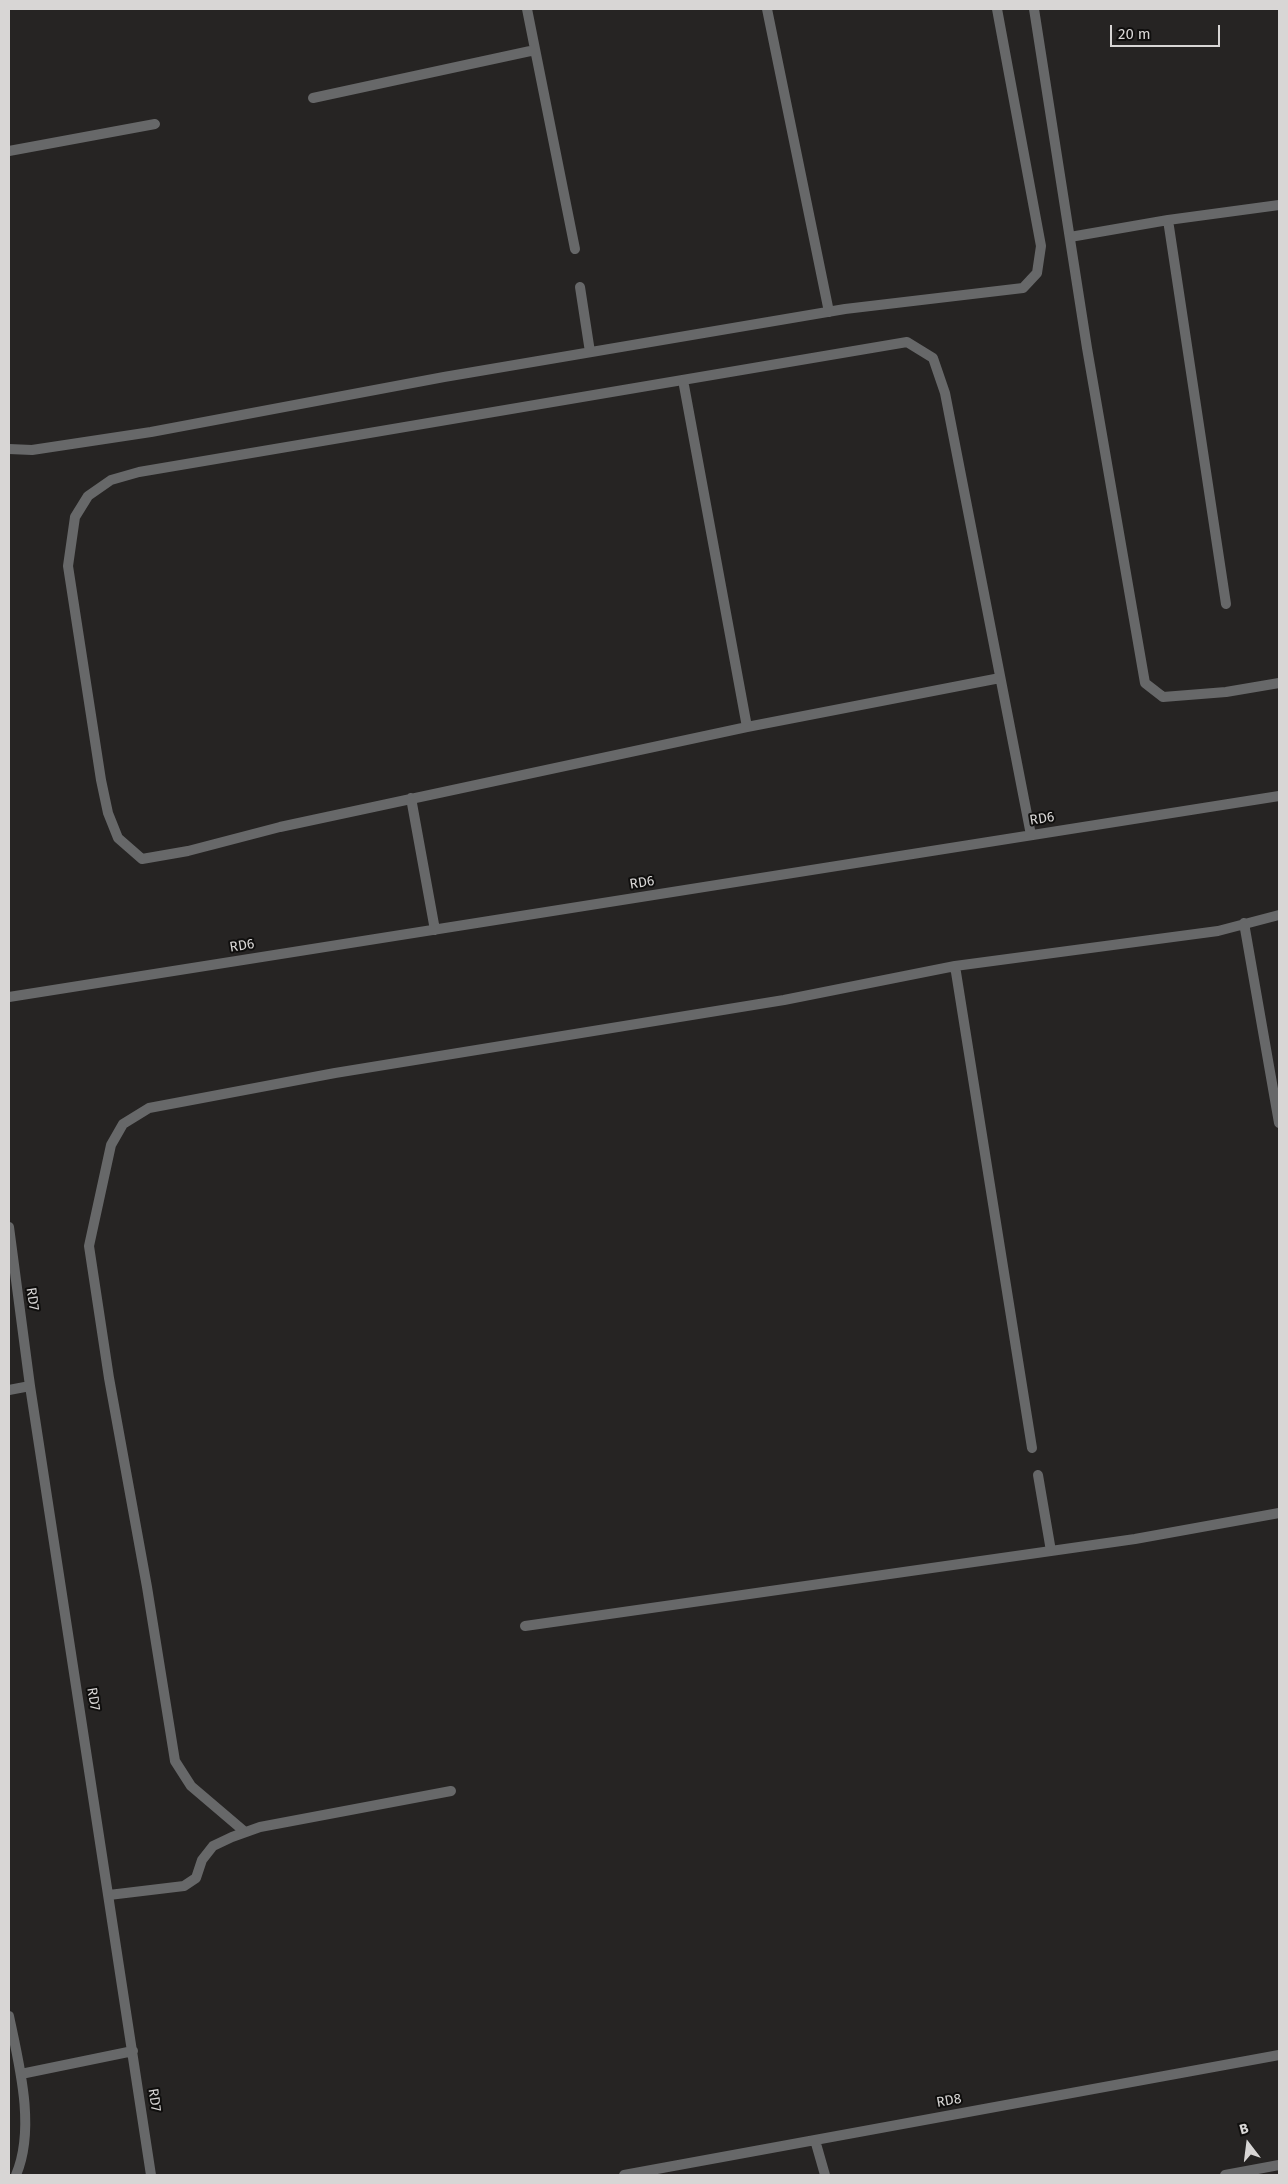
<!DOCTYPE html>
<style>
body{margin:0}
#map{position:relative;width:1288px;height:2184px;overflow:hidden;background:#262423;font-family:"Fira Sans",sans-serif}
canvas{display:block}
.frame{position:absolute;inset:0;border:10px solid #d8d6d5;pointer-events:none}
.north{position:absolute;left:1223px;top:2119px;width:50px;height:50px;-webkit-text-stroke:4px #0f0e0d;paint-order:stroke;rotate:345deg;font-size:14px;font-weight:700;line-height:20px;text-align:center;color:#d8d6d5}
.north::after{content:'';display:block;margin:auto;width:18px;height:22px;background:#d8d6d5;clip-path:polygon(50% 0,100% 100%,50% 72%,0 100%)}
.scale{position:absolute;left:1110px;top:25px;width:110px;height:22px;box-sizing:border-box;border:2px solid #d8d6d5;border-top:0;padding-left:6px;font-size:15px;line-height:18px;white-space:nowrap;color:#d8d6d5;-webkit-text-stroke:4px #0f0e0d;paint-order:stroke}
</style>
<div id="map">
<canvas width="1288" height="2184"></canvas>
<div class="frame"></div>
<div class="north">B</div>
<div class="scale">20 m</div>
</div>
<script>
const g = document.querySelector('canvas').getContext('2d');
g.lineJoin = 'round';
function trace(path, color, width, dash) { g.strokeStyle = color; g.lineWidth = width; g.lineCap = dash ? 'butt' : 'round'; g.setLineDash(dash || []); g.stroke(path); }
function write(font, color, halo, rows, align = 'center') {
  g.font = font + ' "Fira Sans",sans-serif'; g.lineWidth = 4; g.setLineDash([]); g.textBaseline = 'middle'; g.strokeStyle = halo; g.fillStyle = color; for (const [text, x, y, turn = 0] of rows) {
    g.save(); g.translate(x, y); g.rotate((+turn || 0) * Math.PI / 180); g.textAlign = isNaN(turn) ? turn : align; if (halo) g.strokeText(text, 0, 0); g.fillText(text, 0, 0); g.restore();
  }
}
trace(new Path2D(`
 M527,9L575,249
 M767,9L829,312
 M1034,9L1087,348L1145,683L1163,697L1226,692L1279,683
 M313,98L535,50
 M9,151L155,124
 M1168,220L1226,604
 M1070,237L1168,220L1279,205
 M580,287L590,352
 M683,380L747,727
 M9,449L32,450L151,432L444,377L845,309L1023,288L1037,273L1041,246L997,9
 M1000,678L747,727L280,827L188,851L142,859L118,838L108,813L101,780L68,566L75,517L88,496L111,480L139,472L907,342L933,358L945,393L1031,835
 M411,798L435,930
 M1244,923L1279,1123
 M955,966L1032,1448
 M9,997L1279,796
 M9,1227L30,1386L151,2175
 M9,1390L30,1386
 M1038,1475L1051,1551
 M525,1626L1135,1539L1279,1513
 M245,1832L191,1786L175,1761L147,1587L109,1378L89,1246L111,1145L123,1124L149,1108L335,1073L784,1000L955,966L1218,931L1279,915
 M109,1895L184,1886L196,1878L202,1860L213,1846L232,1837L260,1827L451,1791
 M9,2016C19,2064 36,2128 16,2175
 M21,2074L133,2051
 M815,2140L825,2175
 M624,2175L1279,2055
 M1225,2175L1279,2165`), '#676869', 10);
write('14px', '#d8d6d5', '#0f0e0d', [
 ["RD6",1042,819,-9],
 ["RD6",642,883,-9],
 ["RD6",242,946,-9],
 ["RD7",32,1299,82],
 ["RD7",93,1699,81],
 ["RD7",154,2100,82],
 ["RD8",949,2101,-10]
]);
</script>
